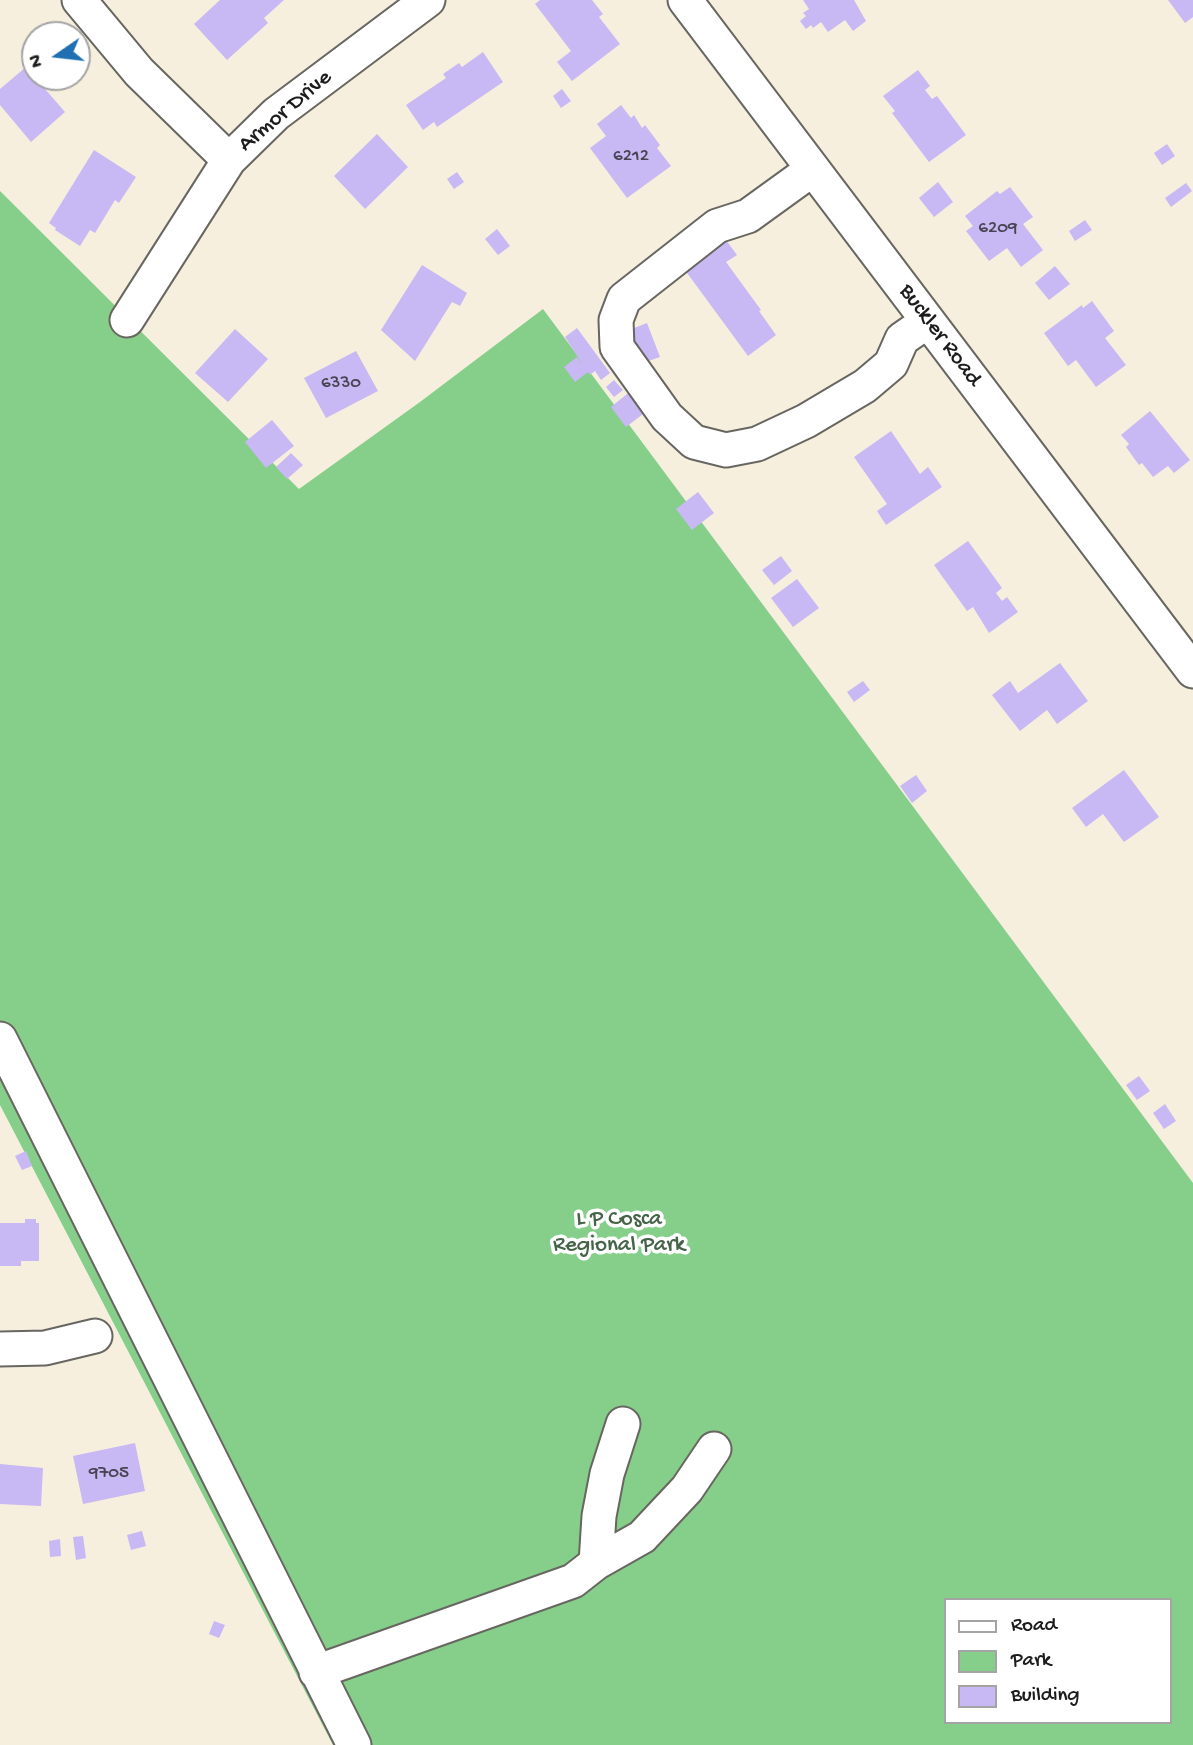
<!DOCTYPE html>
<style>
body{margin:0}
#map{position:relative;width:1193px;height:1745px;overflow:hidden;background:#f6efde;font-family:"Gochi Hand",sans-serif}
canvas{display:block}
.legend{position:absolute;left:944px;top:1598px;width:228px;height:126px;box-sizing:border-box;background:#fff;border:2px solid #a4a4a4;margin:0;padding:9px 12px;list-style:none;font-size:21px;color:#1c1c1c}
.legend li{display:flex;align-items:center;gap:14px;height:35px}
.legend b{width:35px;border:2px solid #a4a4a4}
.north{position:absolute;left:21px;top:21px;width:70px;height:70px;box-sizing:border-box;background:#fff;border:2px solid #a4a4a4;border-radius:50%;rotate:256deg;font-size:19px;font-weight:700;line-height:28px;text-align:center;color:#1c1c1c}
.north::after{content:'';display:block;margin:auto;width:24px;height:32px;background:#1f6fb2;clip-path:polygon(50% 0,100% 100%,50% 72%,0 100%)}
</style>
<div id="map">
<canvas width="1193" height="1745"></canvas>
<ul class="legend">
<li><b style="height:9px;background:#fff"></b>Road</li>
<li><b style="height:19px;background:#85cf8b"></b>Park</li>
<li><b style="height:19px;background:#c8b8f3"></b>Building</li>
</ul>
<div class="north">N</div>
</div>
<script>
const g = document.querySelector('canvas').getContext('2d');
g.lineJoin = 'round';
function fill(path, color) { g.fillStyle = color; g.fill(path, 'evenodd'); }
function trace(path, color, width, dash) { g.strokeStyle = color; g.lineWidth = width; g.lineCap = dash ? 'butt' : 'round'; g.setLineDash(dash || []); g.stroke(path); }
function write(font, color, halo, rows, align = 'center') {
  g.font = font + ' "Gochi Hand",sans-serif'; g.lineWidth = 7; g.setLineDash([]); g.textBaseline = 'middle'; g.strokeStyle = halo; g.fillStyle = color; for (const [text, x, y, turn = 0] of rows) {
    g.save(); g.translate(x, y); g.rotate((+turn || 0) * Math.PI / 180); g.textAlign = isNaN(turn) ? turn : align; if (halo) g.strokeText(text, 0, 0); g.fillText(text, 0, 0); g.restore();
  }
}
fill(new Path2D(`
 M0,191L299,489L420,402L543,309L1193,1183V1745H333L0,1105ZM946,1600H1170V1722H946Z`), '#85cf8b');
fill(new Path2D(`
 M220,0H284L264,18L268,23L227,60L194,24Z
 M540,0H592L603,14L599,17L620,44L572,81L557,62L571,51L535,4Z
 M803,0H854L866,21L853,31L845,20L828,32L821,22L813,28L811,25L806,29L800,21L806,16L803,13L809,9Z
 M1168,0H1193V17L1185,23Z
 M483,52L503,82L437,127L434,122L423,130L406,105L446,78L443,74L459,63L462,67Z
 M26,67L65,112L31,142L0,105V89Z
 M918,70L930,86L925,90L932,99L937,96L966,135L929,162L892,113L895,111L883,96Z
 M562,89L571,101L561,108L553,96Z
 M621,105L631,118L634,115L642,128L645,125L660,145L657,148L671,166L627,198L590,148L606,136L597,124Z
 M377,134L408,167L365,209L334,176Z
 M1167,144L1175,156L1162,165L1154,153Z
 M94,150L136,177L119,203L115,200L95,233L90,230L80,246L55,230L56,228L49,223Z
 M457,172L464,182L454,189L447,179Z
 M938,182L953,202L934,217L919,198Z
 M1186,183L1192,191L1171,207L1165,198Z
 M1010,187L1033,217L1023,224L1043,250L1021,267L1007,248L989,261L966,231L973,226L965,216L997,191L1000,194Z
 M1085,220L1092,230L1075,241L1069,231Z
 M497,229L510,246L498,255L485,239Z
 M723,236L737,255L726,262L761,310L759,311L776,335L748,356L682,266Z
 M422,265L467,293L460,306L452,302L415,361L381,330Z
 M1055,266L1070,284L1049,300L1035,283Z
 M1092,301L1114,331L1105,338L1126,365L1096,387L1076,360L1068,366L1044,333L1082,305L1083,308Z
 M647,323L660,357L637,365L624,332Z
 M577,328L610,373L601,380L595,371L590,375L588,372L575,382L564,367L577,357L583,365L565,337Z
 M235,329L268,359L228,402L195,373Z
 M356,351L378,391L326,418L304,378Z
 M614,380L623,390L614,397L606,387Z
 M632,390L647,411L626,427L611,407Z
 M1150,411L1190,460L1174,473L1168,466L1153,477L1142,463L1139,465L1126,447L1129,444L1121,435Z
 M272,420L294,446L266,468L245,442Z
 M891,431L920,474L928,467L942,487L886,525L877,511L887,504L854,457Z
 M291,453L303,465L287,479L276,467Z
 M698,492L714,513L692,530L676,509Z
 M968,541L1002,588L996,593L1002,601L1007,597L1018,612L989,633L973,607L967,611L934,565Z
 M781,556L792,571L774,585L762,570Z
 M797,579L819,608L793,627L771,598Z
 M1060,663L1088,701L1057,724L1047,710L1020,731L992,695L1010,681L1018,693Z
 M863,681L870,690L854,702L847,692Z
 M1124,770L1159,817L1124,842L1103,814L1086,827L1072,808Z
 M916,775L927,791L912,803L900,786Z
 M1139,1076L1150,1091L1137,1100L1126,1085Z
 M1165,1104L1176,1121L1164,1129L1153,1113Z
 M26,1151L32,1166L22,1170L15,1156Z
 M25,1219H36V1223H39V1261H21V1266H0V1223H25Z
 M135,1443L145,1491L83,1504L73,1456Z
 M0,1464L43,1468L41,1506L0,1504Z
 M142,1531L146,1546L131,1550L127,1535Z
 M83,1536L86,1558L76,1560L73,1537Z
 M60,1539L61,1556L50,1557L49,1541Z
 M214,1621L225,1625L219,1638L209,1634Z`), '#c8b8f3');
const minor = new Path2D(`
 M79,0L139,72L229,160
 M685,0L1193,671
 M813,169L748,216L717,226L624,299L616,320L617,347L667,417L694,442L726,450L757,444L806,421L865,386L891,364L902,339L928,321
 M127,320L229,160L276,114L428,0
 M0,1039L354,1745
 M0,1349L45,1348L95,1336
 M596,1563L599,1516L607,1474L623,1424
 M316,1672L573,1581L596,1563L642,1537L687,1489L714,1449`);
trace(minor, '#686660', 37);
trace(minor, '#fff', 33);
write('19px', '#474352', null, [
 ["6212",631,157],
 ["6209",998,229],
 ["6330",341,384],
 ["9705",109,1474]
]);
write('23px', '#1c1c1c', '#fff', [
 ["Armor Drive",286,112,-40],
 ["Buckler Road",939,336,53]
]);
write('23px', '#466448', '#fff', [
 ["L P Cosca",619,1220],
 ["Regional Park",619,1246]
]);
</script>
